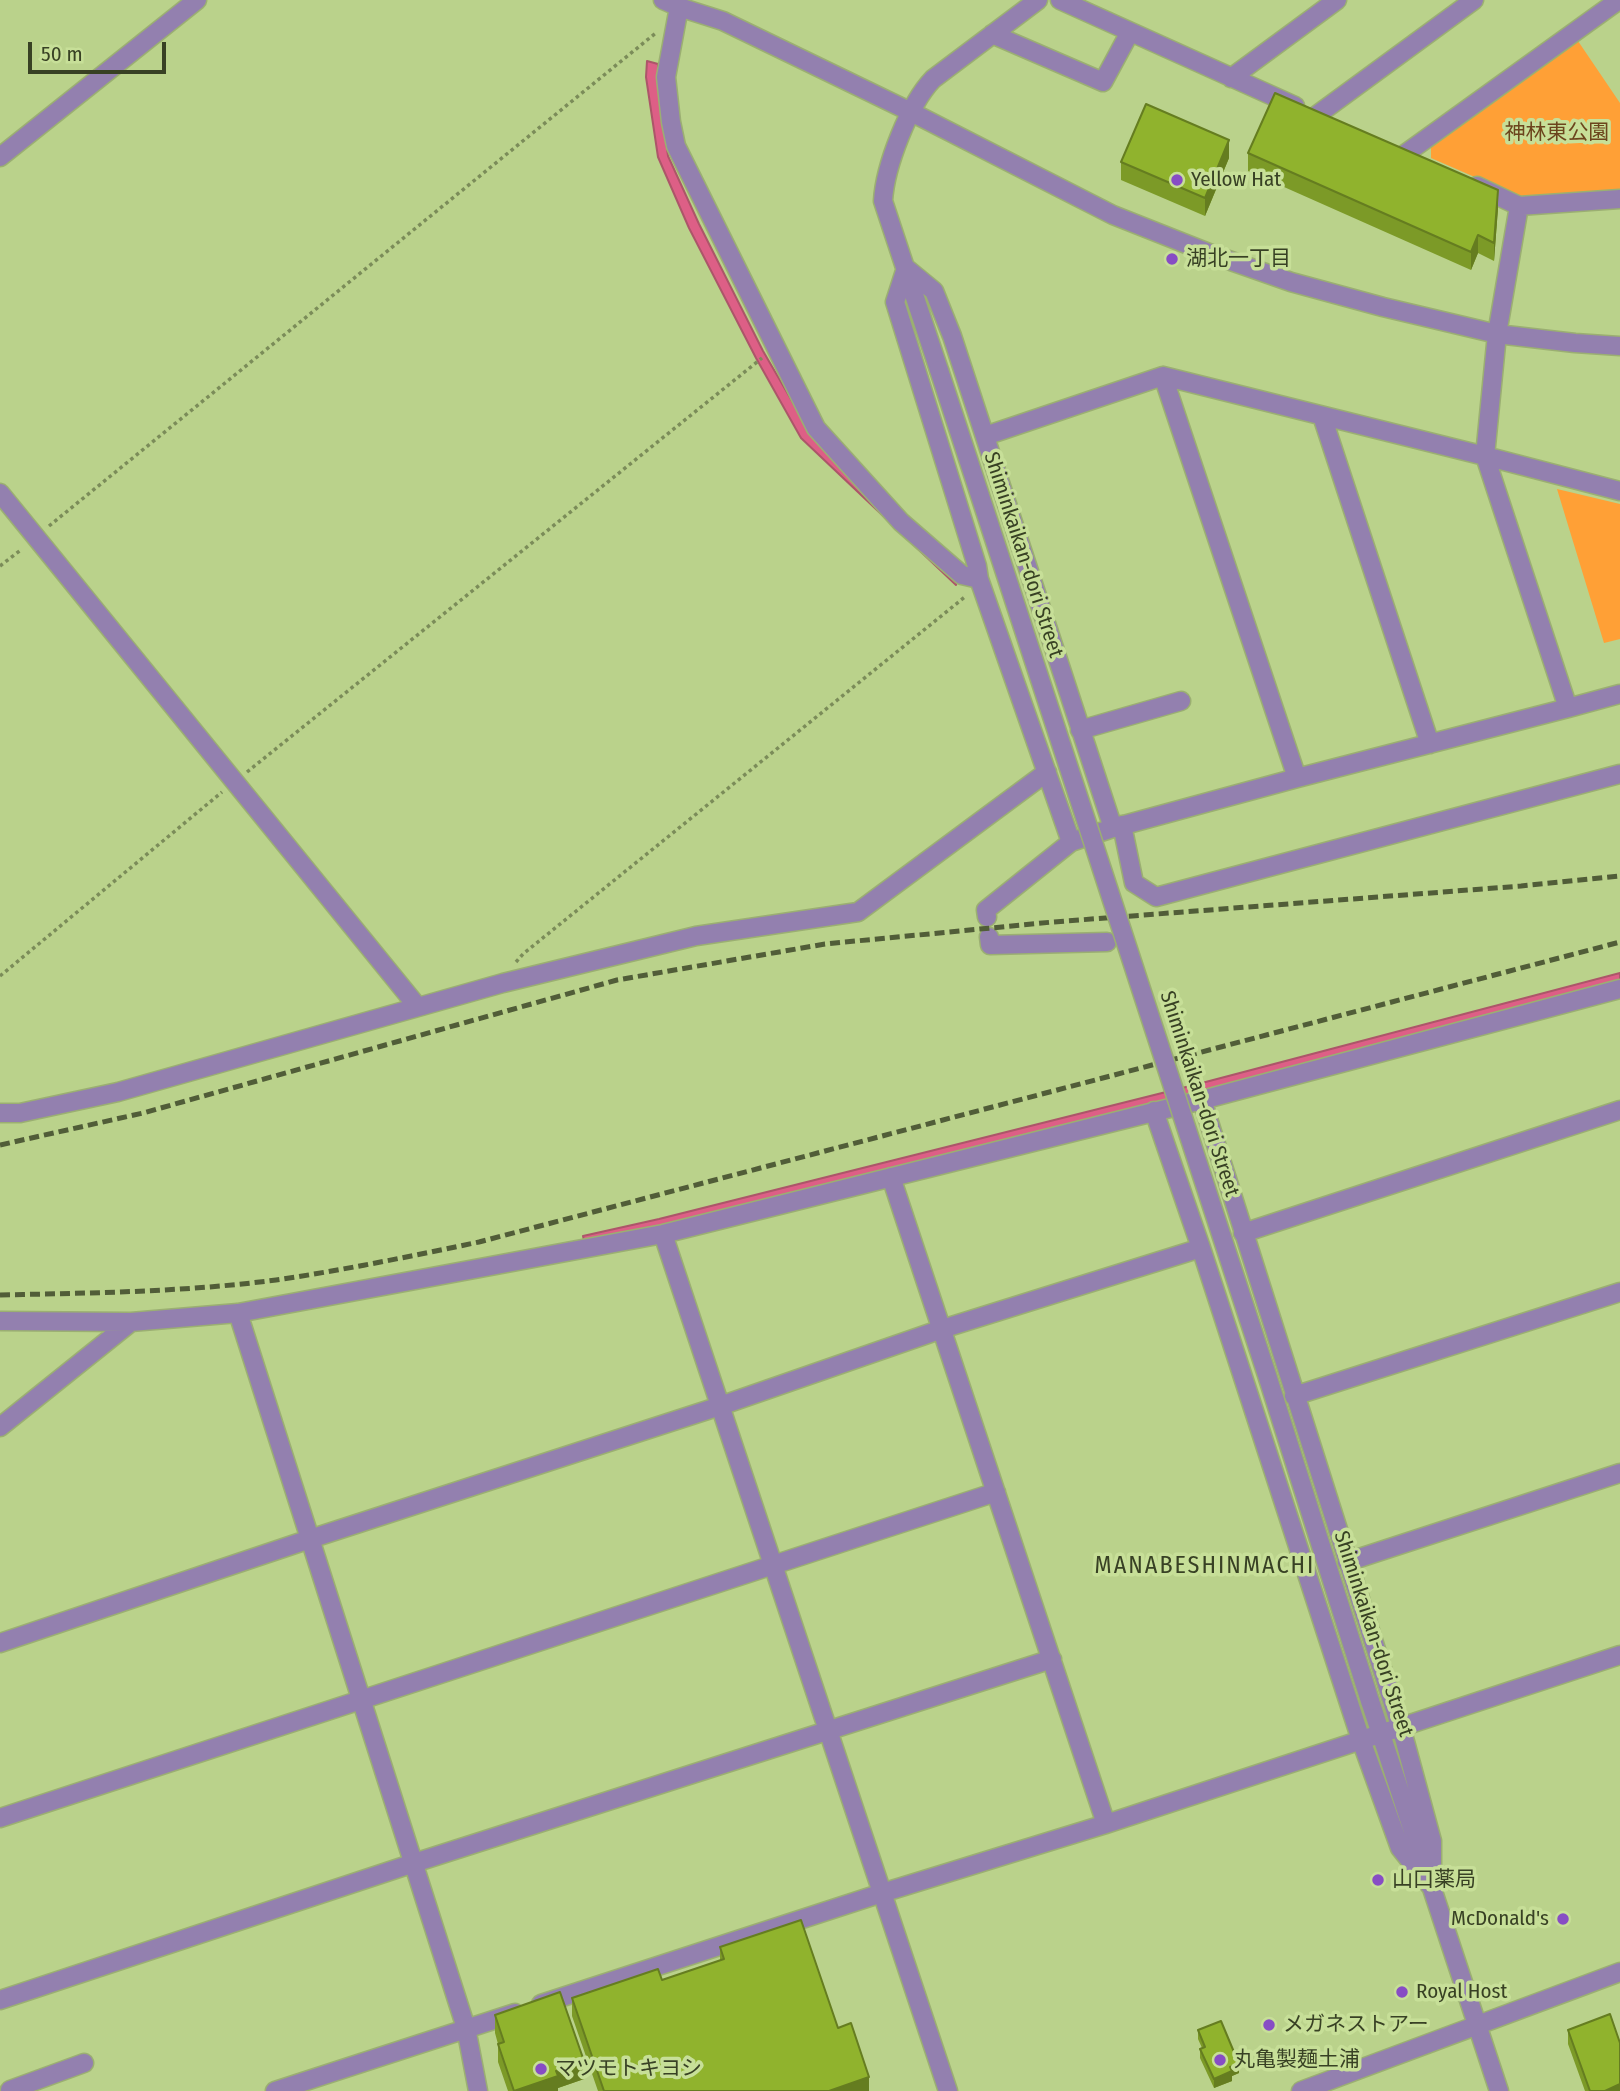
<!DOCTYPE html>
<meta charset="utf-8">
<style>
body{margin:0}
#map{position:relative;width:1620px;height:2091px;overflow:hidden;background:#bad28b;font-family:"Fira Sans Condensed",sans-serif}
canvas{display:block}
.scale{position:absolute;left:28px;top:42px;width:138px;height:32px;box-sizing:border-box;border:4px solid #384124;border-top:0;padding-left:9px;font-size:21px;line-height:24px;white-space:nowrap;color:#384124;-webkit-text-stroke:5px #c7df98;paint-order:stroke}
</style>
<div id="map">
<canvas width="1620" height="2091"></canvas>
<div class="scale">50 m</div>
</div>
<script>
const g = document.querySelector('canvas').getContext('2d');
g.lineJoin = 'round';
function fill(path, color) { g.fillStyle = color; g.fill(path, 'evenodd'); }
function trace(path, color, width, dash) { g.strokeStyle = color; g.lineWidth = width; g.lineCap = dash ? 'butt' : 'round'; g.setLineDash(dash || []); g.stroke(path); }
function write(font, color, halo, rows, align = 'center') {
  g.font = font + ' "Fira Sans Condensed","Noto Sans JP",sans-serif'; g.lineWidth = 7; g.setLineDash([]); g.textBaseline = 'middle'; g.strokeStyle = halo; g.fillStyle = color; for (const [text, x, y, turn = 0] of rows) {
    g.save(); g.translate(x, y); g.rotate((+turn || 0) * Math.PI / 180); g.textAlign = isNaN(turn) ? turn : align; if (halo) g.strokeText(text, 0, 0); g.fillText(text, 0, 0); g.restore();
  }
}
fill(new Path2D(`
 M1578,41L1620,103V191L1523,198L1431,158V146Z
 M1557,489L1620,504V639L1604,643Z`), '#ffa036');
const water = new Path2D(`
 M647,61L658,64V78L668,156L699,224L763,351L810,432L956,573V585L801,438L756,358L689,228L658,157L646,77Z
 M1620,973V984L1200,1095L585,1245L583,1236L659,1219L1198,1084Z`);
fill(water, '#dd5f86');
trace(water, '#ac5669', 2);
const minor = new Path2D(`
 M663,0L679,7L723,21L911,112L1113,215L1214,255L1291,282L1383,307L1497,334L1575,343L1620,346
 M1060,0L1295,106
 M679,7L666,77L671,122L676,146L816,428L901,522L962,575L979,579
 M992,34L1103,82L1130,32
 M1231,78L1337,0
 M1317,115L1474,0
 M1405,154L1619,0
 M0,157L197,0
 M1477,186L1519,206L1620,199
 M1519,206L1497,334L1485,456L1568,708L1620,694
 M906,268L934,291L952,336L1113,828L1071,842L979,579L977,566L895,302Z
 M939,370L883,201C885,166 909,104 933,79L1038,0
 M1163,376L1297,778
 M1322,416L1430,744
 M985,436L1163,376L1485,456L1620,491
 M0,493L417,1006
 M1080,730L1181,701
 M1122,825L1134,883L1156,897L1620,774
 M1113,828L1297,778L1568,708
 M987,917L986,910L1071,842
 M989,937L990,945L1107,942
 M1202,1100L1404,1738L1432,1841V1888
 M1154,1111L1201,1248L1361,1740L1400,1848L1432,1888
 M0,1113H20L118,1092L503,983L696,936L858,912L1047,772
 M891,1177L1106,1824
 M1243,1233L1620,1110
 M663,1234L948,2091
 M238,1313L466,2028L478,2091
 M0,1321L131,1322L238,1313L663,1234L1202,1100L1620,989
 M1294,1396L1620,1292
 M0,1427L131,1322
 M1347,1562L1620,1473
 M0,1643L310,1539L720,1406L942,1329L1201,1248
 M1370,1701L1499,2091
 M0,1818C332,1708 665,1603 996,1492
 M0,2000L414,1863L1052,1659
 M541,2004L882,1893L1106,1824L1620,1655
 M10,2090L84,2063
 M275,2091L515,2013
 M1301,2091L1620,1972`);
trace(minor, '#9baf72', 21);
trace(new Path2D(`
 M49,526L657,32
 M0,566L22,549
 M247,772L762,358
 M516,962L523,954L966,596
 M0,976L222,792`), '#7b8c59', 3.5, [3.5, 3.5]);
trace(minor, '#9380af', 18);
trace(new Path2D(`
 M0,1145L143,1113L617,980L825,944L1053,922L1521,886L1620,876
 M0,1295C92,1293 184,1292 276,1280C344,1270 412,1256 479,1242L1620,942`), '#515d38', 5, [10, 5]);
const minorBridge = new Path2D(`
 M939,370L1267,1375L1370,1701`);
trace(minorBridge, '#9baf72', 21, []);
trace(minorBridge, '#9380af', 18);
fill(new Path2D(`
 M1248,153L1498,208L1494,261L1478,253L1471,270L1248,171Z
 M1229,158L1205,216L1121,180V162Z
 M720,1947L838,2028L869,2091H598L572,2016V1998L662,1980L720,1960Z
 M495,2015L584,2079L558,2088V2091H508L498,2062V2044L495,2033Z
 M1198,2030L1239,2073L1232,2076V2081L1214,2088L1200,2058V2049L1202,2048L1198,2039Z
 M1568,2030L1620,2091H1585L1568,2044Z`), '#7c9a27');
fill(new Path2D(`
 M1229,140V158L1205,216V198Z
 M1498,190V208L1494,261V243Z
 M1478,235V253L1471,270V252Z
 M584,2061V2079L558,2088V2091H515L556,2071Z
 M1239,2064V2073L1232,2076V2081L1214,2088V2079L1230,2067Z
 M869,2077V2091H829Z
 M1620,2084V2091H1605Z`), '#657d20');
const building = new Path2D(`
 M1275,93L1498,190L1494,243L1478,235L1471,252L1248,153Z
 M1146,104L1229,140L1205,198L1121,162Z
 M801,1920L838,2028L851,2023L869,2077L829,2091H604L572,1998L658,1969L662,1980L724,1959L720,1947Z
 M560,1992L584,2061L556,2071L558,2076L514,2091L498,2044L504,2042L495,2015Z
 M1610,2014L1620,2043V2084L1605,2091H1590L1568,2030Z
 M1221,2021L1239,2064L1230,2067L1232,2071L1214,2079L1200,2049L1205,2047L1198,2030Z`);
fill(building, '#90b32d');
trace(building, '#657d20', 2);
for (const [x, y, r, color] of [
 [1177,180,7,"#874dc4"],
 [1172,259,7,"#874dc4"],
 [1378,1880,7,"#874dc4"],
 [1563,1919,7,"#874dc4"],
 [1402,1992,7,"#874dc4"],
 [1269,2025,7,"#874dc4"],
 [1220,2060,7,"#874dc4"],
 [541,2069,7,"#874dc4"]
]) { const dot = new Path2D(); dot.arc(x, y, r, 0, 2 * Math.PI); g.fillStyle = color; g.fill(dot); trace(dot, '#c7df98', 2.5); }
write('21px', '#6c451d', '#c7df98', [
 ["神林東公園",1557,133]
]);
write('21px', '#384124', '#c7df98', [
 ["Yellow Hat",1191,180],
 ["湖北一丁目",1186,259],
 ["山口薬局",1392,1880],
 ["McDonald's",1549,1919,"right"],
 ["Royal Host",1416,1992],
 ["メガネストアー",1283,2025],
 ["丸亀製麺土浦",1234,2060],
 ["マツモトキヨシ",555,2069]
], 'left');
write('21px', '#384124', '#c7df98', [
 ["Shiminkaikan-dori Street",1023,555,72],
 ["Shiminkaikan-dori Street",1199,1094,72],
 ["Shiminkaikan-dori Street",1373,1634,72]
]);
g.letterSpacing = '2px';
write('24px', '#384124', '#c7df98', [
 ["MANABESHINMACHI",1205,1566]
]);
g.letterSpacing = '0px';
</script>
